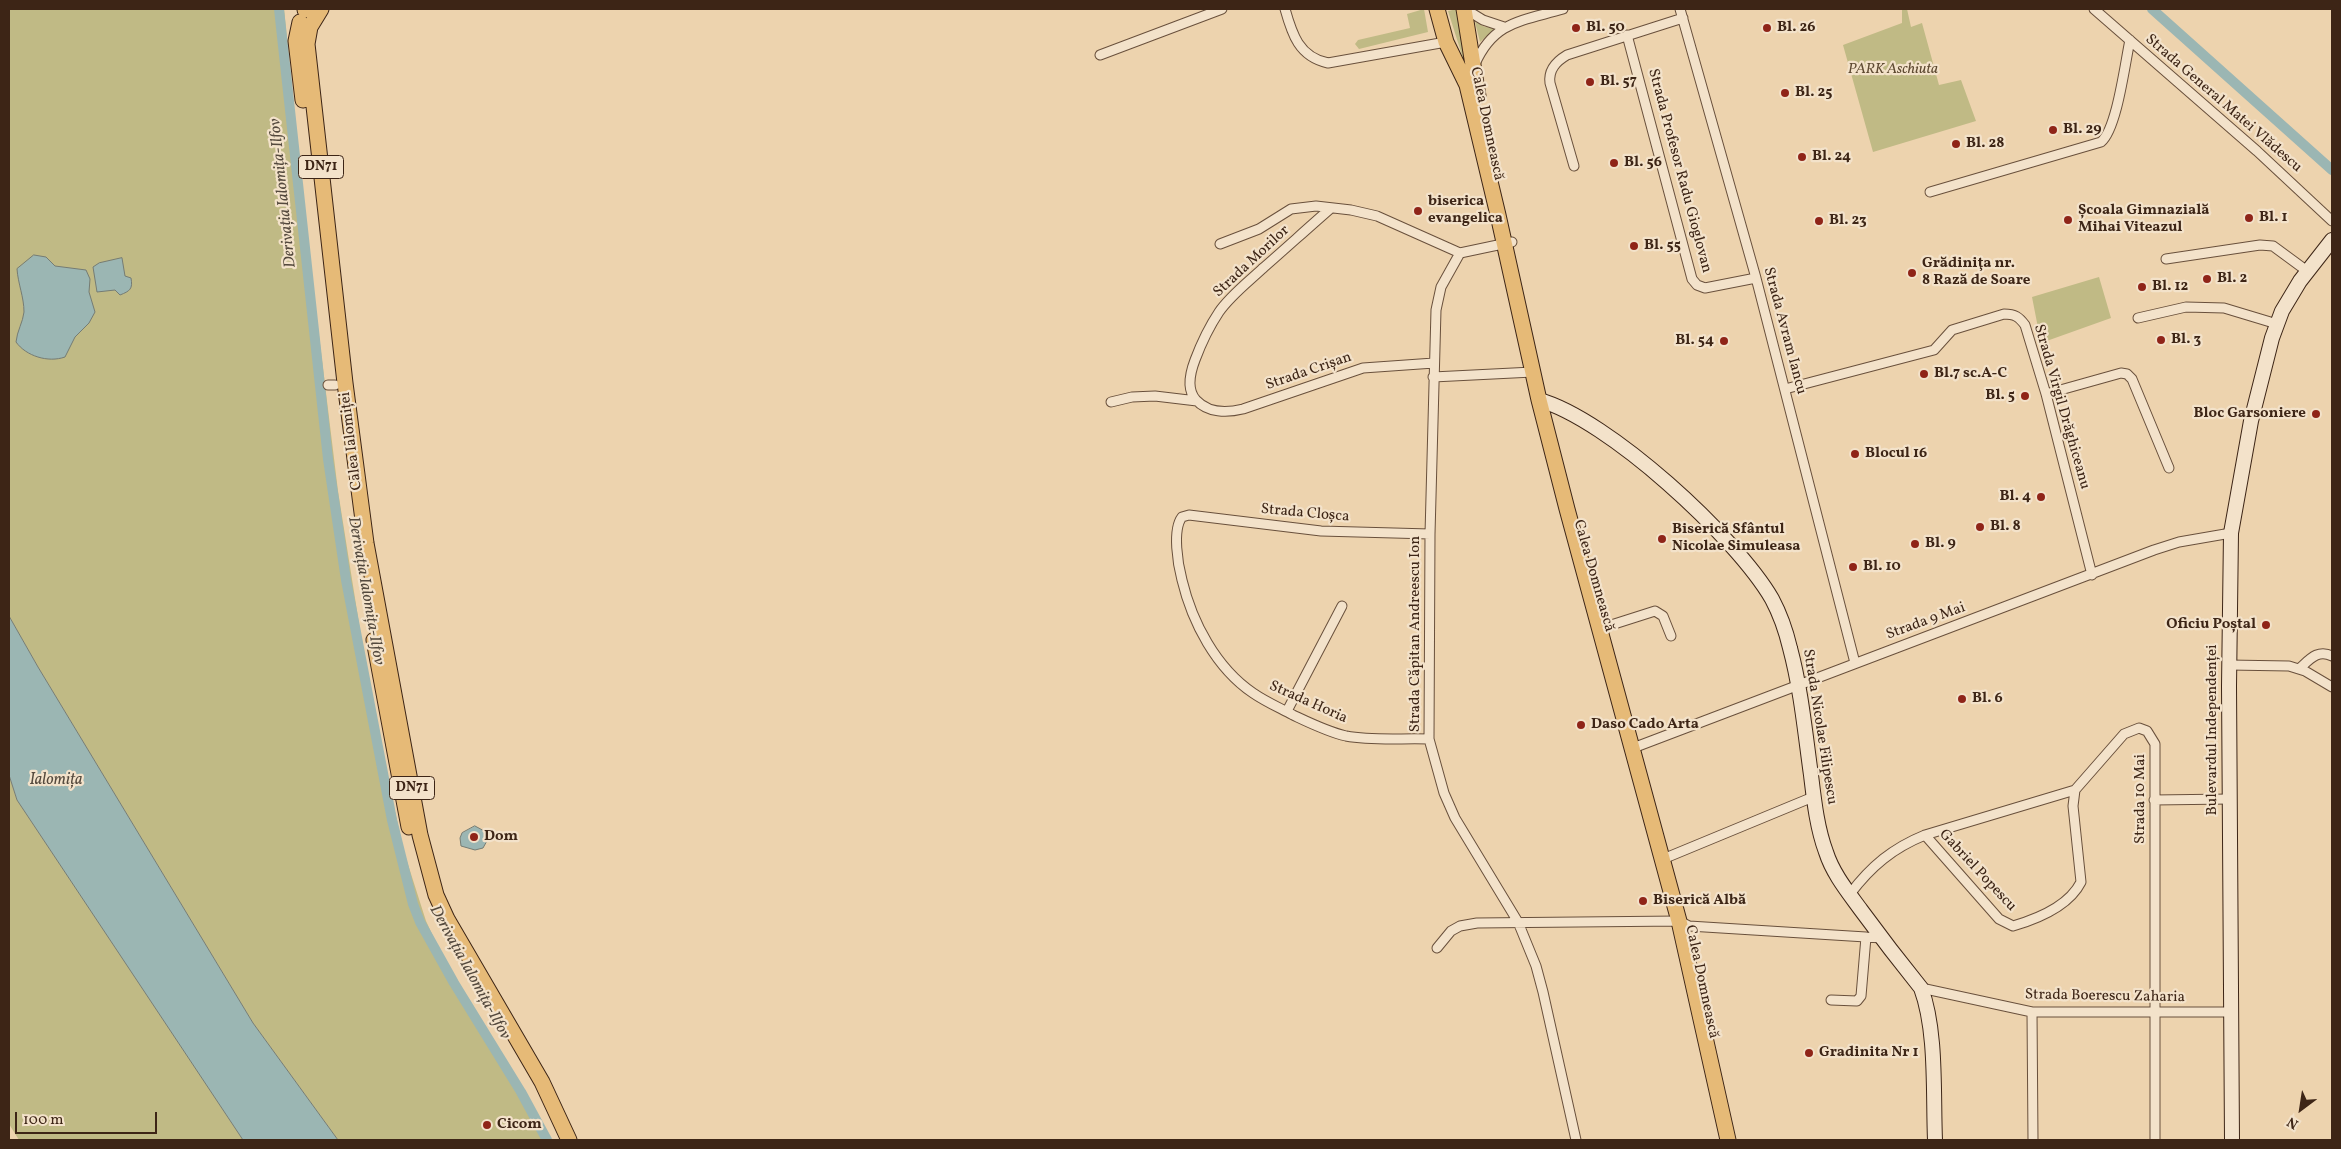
<!DOCTYPE html>
<meta charset="utf-8">
<style>
body{margin:0}
#map{position:relative;width:2341px;height:1149px;overflow:hidden;background:#edd3ae;font-family:Vollkorn,serif}
canvas{display:block}
.frame{position:absolute;inset:0;border:10px solid #3d2516;pointer-events:none}
.north{position:absolute;left:2276px;top:1084px;width:50px;height:50px;-webkit-text-stroke:4px #f3e2ca;paint-order:stroke;rotate:211deg;font-size:14px;font-weight:700;line-height:20px;text-align:center;color:#3d2516}
.north::after{content:'';display:block;margin:auto;width:18px;height:22px;background:#3d2516;clip-path:polygon(50% 0,100% 100%,50% 72%,0 100%)}
.scale{position:absolute;left:15px;top:1112px;width:142px;height:22px;box-sizing:border-box;border:2px solid #3d2516;border-top:0;padding-left:6px;font-size:15px;line-height:18px;white-space:nowrap;color:#3d2516;-webkit-text-stroke:4px #f3e2ca;paint-order:stroke}
</style>
<div id="map">
<canvas width="2341" height="1149"></canvas>
<div class="frame"></div>
<div class="north">N</div>
<div class="scale">100 m</div>
</div>
<script>
const g = document.querySelector('canvas').getContext('2d');
g.lineJoin = 'round';
function fill(path, color) { g.fillStyle = color; g.fill(path, 'evenodd'); }
function trace(path, color, width, dash) { g.strokeStyle = color; g.lineWidth = width; g.lineCap = dash ? 'butt' : 'round'; g.setLineDash(dash || []); g.stroke(path); }
function write(font, color, halo, rows, align = 'center') {
  g.font = font + ' Vollkorn,serif'; g.lineWidth = 4.5; g.setLineDash([]); g.textBaseline = 'middle'; g.strokeStyle = halo; g.fillStyle = color; for (const [text, x, y, turn = 0] of rows) {
    g.save(); g.translate(x, y); g.rotate((+turn || 0) * Math.PI / 180); g.textAlign = isNaN(turn) ? turn : align; if (halo) g.strokeText(text, 0, 0); g.fillText(text, 0, 0); g.restore();
  }
}
fill(new Path2D(`
 M9,9H284L305,221L338,491L361,636L388,781L405,855L426,921L445,962L533,1108L549,1140H338L253,1023L38,667L9,616Z
 M1424,9L1428,32L1359,49L1355,44L1358,40L1410,28L1407,14Z
 M1457,9L1467,71L1448,11Z
 M1902,9H1907L1911,27L1922,23L1939,85L1961,80L1976,121L1873,152L1843,45L1902,23Z
 M1475,22L1485,27L1496,28L1480,42Z
 M2099,277L2111,318L2041,343L2032,297Z
 M9,775L17,800L243,1140H19L9,1124Z`), '#c0ba85');
const water = new Path2D(`
 M34,255L46,257L55,266L86,270L90,279L89,292L95,312L89,323L75,337L65,357C48,363 26,356 16,342C17,331 23,322 24,312C24,297 18,284 17,269Z
 M122,258L125,276L131,278C133,289 130,291 120,295L115,290L97,292L93,267L99,263Z
 M9,616L38,667L253,1023L338,1140H243L17,800L9,775Z
 M475,826L486,832L488,839L483,848L475,850L461,846L460,838L462,833Z`);
fill(water, '#9bb6b3');
trace(water, '#757c74', 1);
trace(new Path2D(`
 M279,9L328,459L346,580L392,820L413,904L420,922L454,983L521,1092L547,1140
 M2152,9L2332,170`), '#9bb6b3', 10);
const street = new Path2D(`
 M1285,9C1292,34 1299,57 1328,63L1446,42
 M1465,9L1483,20L1504,27
 M1680,9L1756,278L1855,663
 M2094,9L2257,151L2332,221
 M1627,35L1692,279L1697,285L1705,288L1756,278
 M1100,55L1222,9
 M1475,64C1494,21 1522,21 1563,9
 M1574,166L1550,83C1548,69 1557,61 1567,55L1683,18
 M1930,192L2101,142C2117,129 2125,63 2130,40
 M1331,208C1308,228 1285,249 1262,269C1247,283 1230,296 1219,312C1209,327 1201,344 1195,360C1190,373 1186,389 1196,400C1208,413 1227,413 1243,409L1363,368L1434,363
 M1220,244L1259,229L1291,209L1316,206L1351,210L1377,216L1460,253L1512,242
 M1460,253L1441,287L1436,310L1430,534L1429,739L1444,793L1455,818L1518,922L1536,966L1543,992L1576,1140
 M2166,259L2260,245L2273,246L2307,271
 M2138,318L2186,307L2224,308L2277,324
 M1433,377L1533,372
 M328,385H335
 M1785,389L1934,350L1952,330L2004,314C2015,314 2019,317 2025,325L2046,394L2092,575
 M2046,394L2121,373L2127,374L2132,379L2169,468
 M1111,402L1132,397L1155,396L1197,401
 M1608,626L1655,611L1663,616L1671,636
 M2229,665L2289,666L2305,671L2332,687
 M2300,668C2310,659 2318,649 2332,656
 M1287,711L1342,606
 M1429,739C1402,738 1373,741 1346,736C1328,732 1310,723 1293,715C1280,708 1266,702 1253,693C1216,668 1192,622 1182,580C1178,565 1172,530 1182,517L1189,515L1321,531L1430,534
 M1633,748L2154,550L2179,542L2231,533
 M2154,800L2230,799
 M1925,835L1999,919L2013,926C2037,919 2069,906 2081,882L2073,806L2075,790
 M1663,859L1813,797
 M1850,894C1871,866 1893,848 1925,835L2075,790L2124,734L2139,728L2147,731L2155,744V1140
 M1437,948L1451,931L1460,926L1477,923L1679,921L1689,926L1882,938
 M1921,988L2032,1012H2231
 M1831,1000L1857,1001L1861,996L1866,937
 M2032,1012L2033,1140`);
const secondary = new Path2D(`
 M1539,400C1608,419 1736,537 1772,599C1780,614 1786,631 1790,648C1801,689 1805,732 1811,775C1814,800 1817,828 1826,852C1833,874 1848,892 1861,910C1880,936 1900,962 1921,988C1937,1031 1933,1093 1935,1140
 M2232,1140L2229,686L2231,533L2251,421L2272,338L2282,311L2300,281L2332,240`);
const primary = new Path2D(`
 M321,9L310,27L307,44L345,383L366,543L420,835L436,895L447,919L542,1082L569,1140
 M1437,9L1446,42L1467,85L1498,215L1539,400L1567,509L1679,921L1728,1140
 M1464,9L1478,96
 M305,10L306,9
 M300,22L296,41L303,100
 M374,640L409,827`);
trace(street, '#69503c', 11);
trace(secondary, '#3d2516', 16);
trace(primary, '#3d2516', 17);
trace(street, '#f3e2ca', 9);
trace(secondary, '#f3e2ca', 14);
trace(primary, '#e6ba77', 15);
for (const [x, y, r, color] of [
 [1576,28,5,"#8f2418"],
 [1767,28,5,"#8f2418"],
 [1590,82,5,"#8f2418"],
 [1785,93,5,"#8f2418"],
 [2053,130,5,"#8f2418"],
 [1956,144,5,"#8f2418"],
 [1802,157,5,"#8f2418"],
 [1614,163,5,"#8f2418"],
 [1418,211,5,"#8f2418"],
 [2249,218,5,"#8f2418"],
 [2068,220,5,"#8f2418"],
 [1819,221,5,"#8f2418"],
 [1634,246,5,"#8f2418"],
 [1912,273,5,"#8f2418"],
 [2207,279,5,"#8f2418"],
 [2142,287,5,"#8f2418"],
 [2161,340,5,"#8f2418"],
 [1724,341,5,"#8f2418"],
 [1924,374,5,"#8f2418"],
 [2025,396,5,"#8f2418"],
 [2316,414,5,"#8f2418"],
 [1855,454,5,"#8f2418"],
 [2041,497,5,"#8f2418"],
 [1980,527,5,"#8f2418"],
 [1662,539,5,"#8f2418"],
 [1915,544,5,"#8f2418"],
 [1853,567,5,"#8f2418"],
 [2266,625,5,"#8f2418"],
 [1962,699,5,"#8f2418"],
 [1581,725,5,"#8f2418"],
 [474,837,5,"#8f2418"],
 [1643,901,5,"#8f2418"],
 [1809,1053,5,"#8f2418"],
 [487,1125,5,"#8f2418"]
]) { const dot = new Path2D(); dot.arc(x, y, r, 0, 2 * Math.PI); g.fillStyle = color; g.fill(dot); trace(dot, '#f3e2ca', 2); }
for (const [x, y, w] of [
 [321,167,45],
 [412,788,45]
]) { const box = new Path2D(); box.roundRect(x - w / 2, y - 11.5, w, 23, 4); g.fillStyle = '#f3e2ca'; g.fill(box); trace(box, '#3d2516', 1); }
write('bold 14px', '#3d2516', null, [
 ["DN71",321,167],
 ["DN71",412,788]
]);
write('bold 15px', '#3d2516', '#f3e2ca', [
 ["Bl. 50",1586,28],
 ["Bl. 26",1777,28],
 ["Bl. 57",1600,82],
 ["Bl. 25",1795,93],
 ["Bl. 29",2063,130],
 ["Bl. 28",1966,144],
 ["Bl. 24",1812,157],
 ["Bl. 56",1624,163],
 ["biserica",1428,202],
 ["evangelica",1428,219],
 ["Școala Gimnazială",2078,211],
 ["Mihai Viteazul",2078,228],
 ["Bl. 1",2259,218],
 ["Bl. 23",1829,221],
 ["Bl. 55",1644,246],
 ["Grădiniţa nr.",1922,264],
 ["8 Rază de Soare",1922,281],
 ["Bl. 2",2217,279],
 ["Bl. 12",2152,287],
 ["Bl. 3",2171,340],
 ["Bl. 54",1714,341,"right"],
 ["Bl.7 sc.A-C",1934,374],
 ["Bl. 5",2015,396,"right"],
 ["Bloc Garsoniere",2306,414,"right"],
 ["Blocul 16",1865,454],
 ["Bl. 4",2031,497,"right"],
 ["Bl. 8",1990,527],
 ["Biserică Sfântul",1672,530],
 ["Nicolae Simuleasa",1672,547],
 ["Bl. 9",1925,544],
 ["Bl. 10",1863,567],
 ["Oficiu Poștal",2256,625,"right"],
 ["Bl. 6",1972,699],
 ["Daso Cado Arta",1591,725],
 ["Dom",484,837],
 ["Biserică Albă",1653,901],
 ["Gradinita Nr 1",1819,1053],
 ["Cicom",497,1125]
], 'left');
write('italic 15px', '#5e4a32', '#f3e2ca', [
 ["PARK Aschiuta",1893,70]
]);
write('15px', '#3d2516', '#f3e2ca', [
 ["Strada General Matei Vlădescu",2223,104,41],
 ["Calea Domnească",1486,124,78],
 ["Strada Profesor Radu Gioglovan",1679,171,75],
 ["Strada Morilor",1252,262,-43],
 ["Strada Avram Iancu",1784,331,75],
 ["Strada Crișan",1309,372,-19],
 ["Strada Virgil Drăghiceanu",2061,407,74],
 ["Calea Ialomiței",352,441,-97],
 ["Strada Cloșca",1305,514,5],
 ["Calea Domnească",1593,576,74],
 ["Strada 9 Mai",1926,622,-20],
 ["Strada Căpitan Andreescu Ion",1416,634,-90],
 ["Strada Horia",1308,703,24],
 ["Strada Nicolae Filipescu",1819,727,81],
 ["Bulevardul Independenței",2213,730,-90],
 ["Strada 10 Mai",2141,799,-90],
 ["Gabriel Popescu",1977,871,47],
 ["Calea Domnească",1701,982,78],
 ["Strada Boerescu Zaharia",2105,997,1]
]);
write('italic 16px', '#54493d', '#f3e2ca', [
 ["Derivația Ialomița-Ilfov",284,193,-96],
 ["Derivația Ialomița-Ilfov",365,591,80],
 ["Ialomița",56,781],
 ["Derivația Ialomița-Ilfov",469,973,61]
]);
</script>
